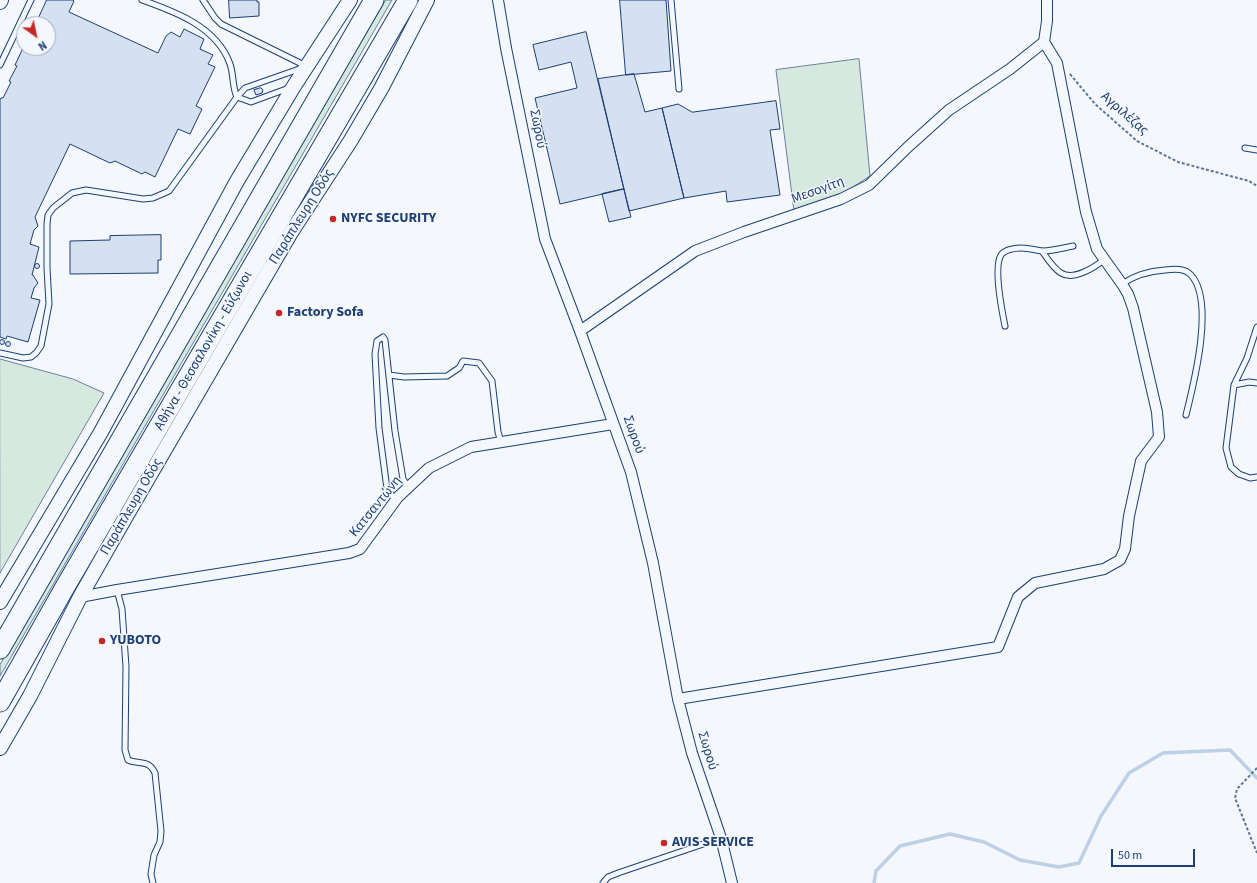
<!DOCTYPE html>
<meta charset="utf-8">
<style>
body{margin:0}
#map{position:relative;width:1257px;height:883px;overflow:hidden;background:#f4f7fb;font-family:"Source Sans 3",sans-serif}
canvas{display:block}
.north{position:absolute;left:16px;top:16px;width:40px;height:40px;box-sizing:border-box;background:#f4f7fb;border:1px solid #9eadc5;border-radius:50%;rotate:147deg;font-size:11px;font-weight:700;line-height:16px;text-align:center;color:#1d3f73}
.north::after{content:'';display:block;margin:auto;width:14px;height:18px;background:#c62828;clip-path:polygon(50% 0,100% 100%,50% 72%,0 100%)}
.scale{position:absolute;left:1111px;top:849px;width:84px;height:18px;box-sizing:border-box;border:2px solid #1d3f73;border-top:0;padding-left:5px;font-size:12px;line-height:14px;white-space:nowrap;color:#1d3f73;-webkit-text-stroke:3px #f4f7fb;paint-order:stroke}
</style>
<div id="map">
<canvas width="1257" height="883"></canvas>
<div class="north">N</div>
<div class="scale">50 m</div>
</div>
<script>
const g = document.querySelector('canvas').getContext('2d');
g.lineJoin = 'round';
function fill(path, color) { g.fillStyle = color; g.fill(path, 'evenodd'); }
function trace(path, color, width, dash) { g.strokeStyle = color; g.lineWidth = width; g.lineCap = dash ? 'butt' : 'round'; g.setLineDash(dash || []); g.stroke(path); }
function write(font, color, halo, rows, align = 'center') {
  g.font = font + ' "Source Sans 3",sans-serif'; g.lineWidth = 3; g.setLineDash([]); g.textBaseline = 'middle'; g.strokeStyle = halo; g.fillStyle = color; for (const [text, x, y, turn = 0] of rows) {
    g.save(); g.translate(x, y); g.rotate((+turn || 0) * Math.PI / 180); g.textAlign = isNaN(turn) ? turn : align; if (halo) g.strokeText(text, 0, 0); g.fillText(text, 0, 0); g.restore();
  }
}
const green = new Path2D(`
 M386,0H392L0,676V665Z
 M859,59L870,176L845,192L794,211L776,70Z
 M0,359L73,379L104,393L0,573Z`);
fill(green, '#d7e8df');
trace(green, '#687fa3', 1);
trace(new Path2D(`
 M874,883L876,871L900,846L950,834L984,842L1020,860L1059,867L1079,863L1101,816L1129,773L1163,753L1230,750L1257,778`), '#bed0e5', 3.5);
const building = new Path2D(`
 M47,0H73L74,1L69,12L158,53L166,36L171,32L180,37L184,29L204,39L200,49L213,55L208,64L215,67L196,106L202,109L190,134L178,129L155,177L145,172L142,174L115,161L110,163L70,144L35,217L38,226L34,230L30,244L39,247L32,275H33L38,283L34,288L31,298L40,300L28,342L7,336L6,339L0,337V99L1,98H3L11,82L9,81L17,66L15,65L24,46V48H48V24H36Z
 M229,0H257V2H259V16L230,18Z
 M620,0H666L671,71L626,75Z
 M586,32L624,189L560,204L535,98L577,88L571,62L539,70L533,45Z
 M634,74L645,112L662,108L684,198L629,211L598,79Z
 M261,88L263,90L262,93L256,95L254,90Z
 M776,101L780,129L770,130L780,195L727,202L726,191L684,198L662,108L678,104L692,112Z
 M624,189L631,217L609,222L602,194Z
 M161,235V260H158V273L70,274V241L110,240V236Z
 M34.5 266a2.5 2.5 0 1 1 5 0a2.5 2.5 0 1 1-5 0Z
 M-0.5 342a2.5 2.5 0 1 1 5 0a2.5 2.5 0 1 1-5 0Z
 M5.5 344a2.5 2.5 0 1 1 5 0a2.5 2.5 0 1 1-5 0Z`);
fill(building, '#d5e0f0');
trace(building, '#1d3f73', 1);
const lane = new Path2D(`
 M142,0C176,12 217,27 230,64C234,75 232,87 237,97L251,102L289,88
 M203,0L215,18L221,24L306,66
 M671,0L679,89
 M0,65L31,0
 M1245,148L1257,150
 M1042,251C1047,258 1053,268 1061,273C1074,281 1095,267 1105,259
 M1122,284C1135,275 1150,271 1165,270C1174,269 1185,268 1191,275C1215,301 1194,383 1186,415
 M1005,326C1002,311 993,268 1001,255C1004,250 1014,248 1021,248C1028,248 1035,250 1042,251C1053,251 1063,248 1073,246
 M1257,327L1247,358L1234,385L1226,448L1231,467L1239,474L1250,478L1257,477
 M0,353L23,358L31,357L36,353L41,346L49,304L47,268V224L48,215L53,208L72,193L86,190L143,199L153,198L169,191L237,97L245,88L302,68
 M389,375L404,377L447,376L459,368L463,361L479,363L492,381L498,432L501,442
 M1234,385L1249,382L1257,383
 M396,501L387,489L379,428L375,354L377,341L383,337L385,340L395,431L403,479L409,488
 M117,590L122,609L126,667L125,750L128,760C139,765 149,759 155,773L161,831L160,842L154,855L151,874L153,883
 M603,883L608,877L618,873L721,838`);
const street = new Path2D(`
 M498,0L506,48L545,239L580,331L631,472L653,563L678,699L692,753L721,838L732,883
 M1044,42L1047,21V0
 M580,331L695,251L744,232L841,199L869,185L909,146L949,110L1010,69L1044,42
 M80,597L117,590L349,553L360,549L398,497L429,468L471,447L613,424
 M678,699L998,647L1018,597L1035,583L1104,569L1120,560L1125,549L1129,516L1141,461L1159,437L1157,412L1133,308L1128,294L1122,284L1097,249L1086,212L1057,63L1044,42`);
const secondary = new Path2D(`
 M0,2L1,0
 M0,602L101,432L237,181L294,86L350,0
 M0,748L30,696L80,597L125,518L290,234L351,140L382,87L427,0`);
const highway = new Path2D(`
 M0,649L374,0
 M0,702L65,587L408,0`);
trace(lane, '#1d3f73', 7);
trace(street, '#1d3f73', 12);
trace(secondary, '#1d3f73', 16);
trace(highway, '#1d3f73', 21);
trace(new Path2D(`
 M1070,74L1095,104L1137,141L1178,162L1249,181L1257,186
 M1257,768L1237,789L1235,798L1257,853`), '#5e769c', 2, [3, 2]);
trace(lane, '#f4f7fb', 5);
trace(street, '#f4f7fb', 10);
trace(secondary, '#f4f7fb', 14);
trace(highway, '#f4f7fb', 19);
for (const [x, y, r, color] of [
 [333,219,4,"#c62828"],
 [279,313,4,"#c62828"],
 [102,641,4,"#c62828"],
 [664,843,4,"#c62828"]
]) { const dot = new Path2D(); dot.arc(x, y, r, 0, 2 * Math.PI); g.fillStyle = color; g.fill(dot); trace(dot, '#f4f7fb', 1.5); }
write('14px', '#1d3f73', '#f4f7fb', [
 ["Αγριλέζας",1124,114,41],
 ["Σωρού",537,129,79],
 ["Μεσογίτη",818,191,-20],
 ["Παράπλευρη Οδός",302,217,-58],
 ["Αθήνα - Θεσσαλονίκη - Εύζωνοι",204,351,-60],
 ["Σωρού",633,435,70],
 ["Παράπλευρη Οδός",132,507,-60],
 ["Κατσαντώνη",376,507,-51],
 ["Σωρού",707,751,73]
]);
write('bold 14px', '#1d3f73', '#f4f7fb', [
 ["NYFC SECURITY",341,219],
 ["Factory Sofa",287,313],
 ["YUBOTO",110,641],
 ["AVIS SERVICE",672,843]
], 'left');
</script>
